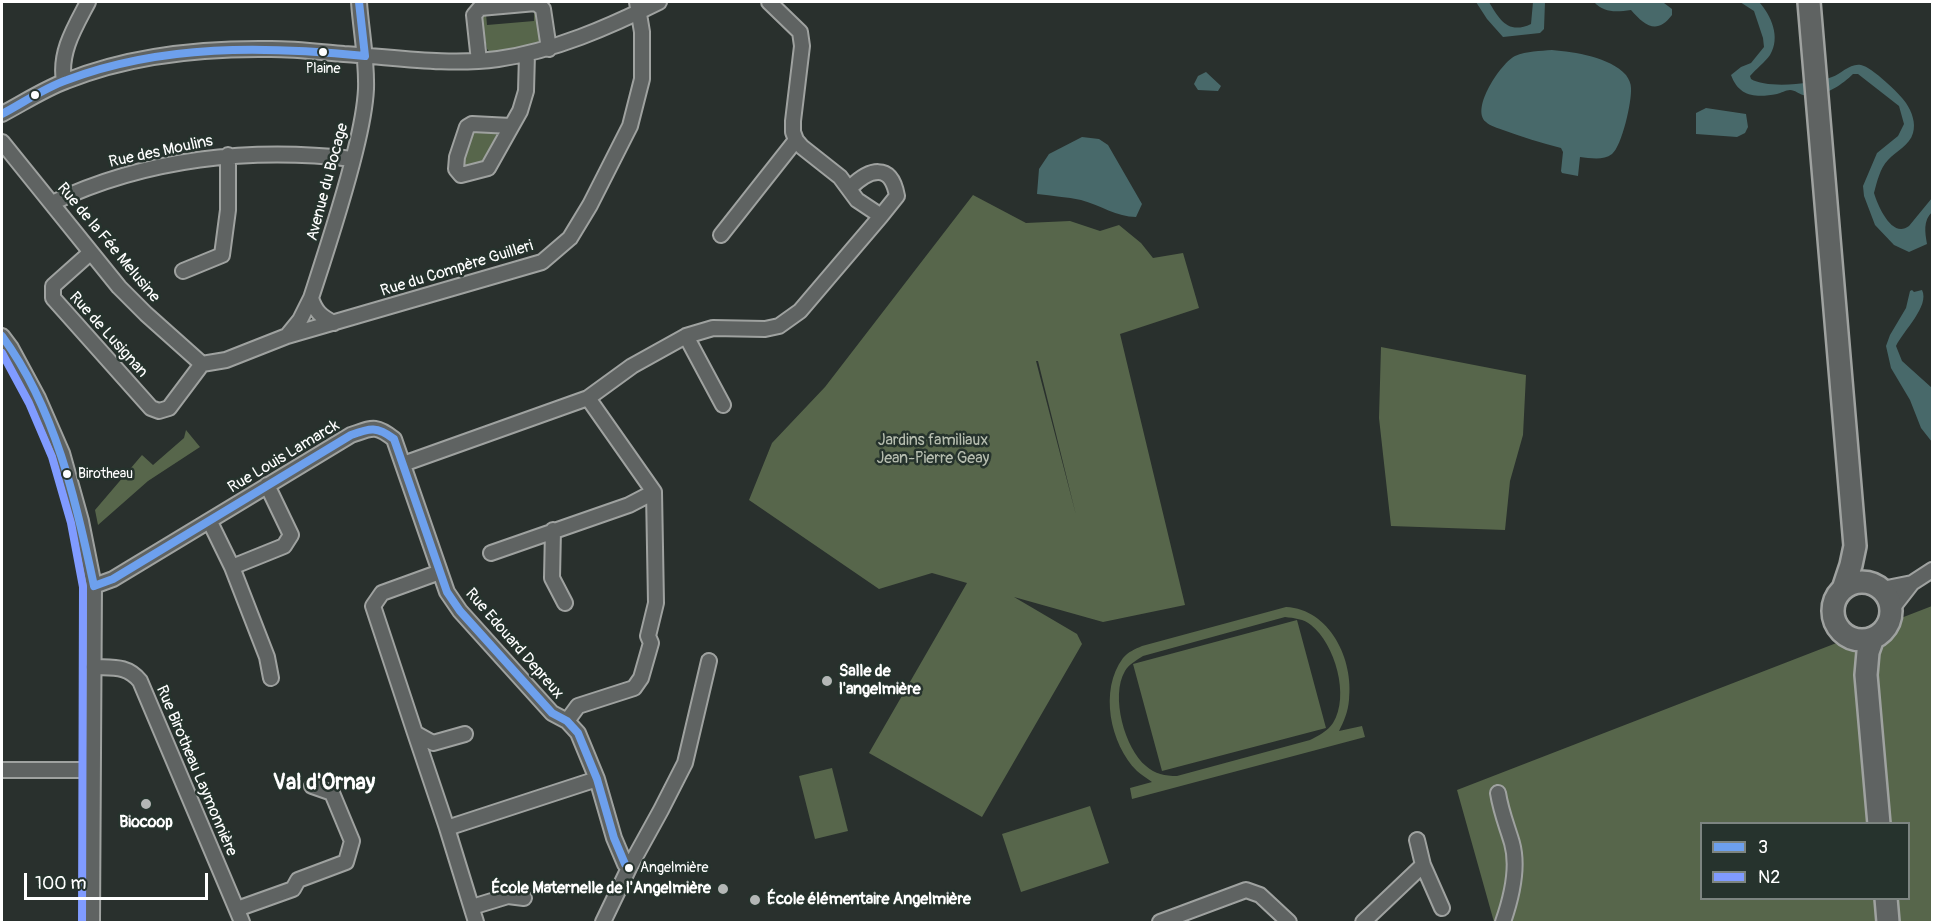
<!DOCTYPE html>
<meta charset="utf-8">
<style>
body{margin:0}
#map{position:relative;width:1934px;height:924px;overflow:hidden;background:#29302d;font-family:Pangolin,sans-serif}
canvas{display:block}
.frame{position:absolute;inset:0;border:3px solid #fff;pointer-events:none}
.legend{position:absolute;left:1700px;top:822px;width:210px;height:78px;box-sizing:border-box;background:#26332d;border:2px solid #7d8581;margin:0;padding:8px 10px;list-style:none;font-size:18px;color:#fff}
.legend li{display:flex;align-items:center;gap:12px;height:30px}
.legend b{width:30px;border:2px solid #7d8581}
.scale{position:absolute;left:24px;top:873px;width:184px;height:27px;box-sizing:border-box;border:3px solid #fff;border-top:0;padding-left:8px;font-size:18px;line-height:21px;white-space:nowrap;color:#fff;-webkit-text-stroke:4px #26332d;paint-order:stroke}
</style>
<div id="map">
<canvas width="1934" height="924"></canvas>
<div class="frame"></div>
<ul class="legend">
<li><b style="height:8px;background:#6da0ed"></b>3</li>
<li><b style="height:8px;background:#809bff"></b>N2</li>
</ul>
<div class="scale">100 m</div>
</div>
<script>
const g = document.querySelector('canvas').getContext('2d');
g.lineJoin = 'round';
function fill(path, color) { g.fillStyle = color; g.fill(path, 'evenodd'); }
function trace(path, color, width, dash) { g.strokeStyle = color; g.lineWidth = width; g.lineCap = dash ? 'butt' : 'round'; g.setLineDash(dash || []); g.stroke(path); }
function write(font, color, halo, rows, align = 'center') {
  g.font = font + ' Pangolin,sans-serif'; g.lineWidth = 5; g.setLineDash([]); g.textBaseline = 'middle'; g.strokeStyle = halo; g.fillStyle = color; for (const [text, x, y, turn = 0] of rows) {
    g.save(); g.translate(x, y); g.rotate((+turn || 0) * Math.PI / 180); g.textAlign = isNaN(turn) ? turn : align; if (halo) g.strokeText(text, 0, 0); g.fillText(text, 0, 0); g.restore();
  }
}
fill(new Path2D(`
 M534,10L538,14L542,36L535,46L497,53L490,52L487,49L481,20L486,14L487,25L534,21Z
 M492,130L497,134L499,137L485,163L468,169L463,164L472,133L474,131Z
 M973,195L1026,223L1070,221L1100,231L1119,225L1141,243L1153,258L1183,253L1199,308L1120,334L1185,605L1103,622L1014,597L1077,634L1082,644L982,817L869,753L967,583L932,573L879,589L749,500L772,443L825,387ZM1036,361H1038L1076,515Z
 M1381,347L1526,375L1523,435L1510,481L1505,530L1391,526L1379,418Z
 M186,430L200,447L148,481L98,525L95,510L142,455L153,465L184,438Z
 M1932,606V922H1494L1457,790ZM1702,824H1908V898H1702Z
 M1286,607C1330,609 1354,660 1349,700C1348,712 1344,721 1339,731L1362,726L1365,737L1132,799L1130,788L1152,782C1147,778 1141,775 1137,771C1110,744 1099,690 1123,658C1128,652 1135,649 1142,646ZM1285,617C1294,618 1304,619 1311,625C1335,644 1350,696 1333,723C1328,731 1318,736 1310,740L1177,776C1165,776 1155,774 1146,766C1125,749 1110,696 1125,671C1129,664 1137,660 1143,656Z
 M1297,620L1326,728L1162,771L1133,664Z
 M832,768L848,831L815,839L799,776Z
 M1090,806L1109,863L1021,892L1002,834Z`), '#57664b');
fill(new Path2D(`
 M1476,2H1489C1499,19 1508,35 1531,24L1533,2H1545L1544,29L1540,33L1503,37L1487,19Z
 M1594,2H1664V3L1672,9V15C1657,35 1645,26 1631,10C1616,12 1604,13 1594,2Z
 M1740,2H1759C1771,15 1781,37 1770,55C1765,62 1756,69 1750,76L1751,79C1767,89 1814,84 1832,77C1841,74 1850,63 1861,65C1872,67 1900,94 1906,103C1912,112 1916,123 1913,133C1910,145 1896,151 1888,160C1880,168 1877,182 1874,193C1878,206 1892,239 1909,226L1932,198V212C1923,221 1925,232 1927,244L1909,252L1894,245L1875,225L1864,196L1863,186L1877,153L1898,136L1904,124L1899,106L1858,74H1853C1842,85 1820,100 1803,95C1799,94 1795,90 1790,90C1786,90 1781,93 1777,94C1756,98 1739,97 1731,75L1741,67L1751,63L1764,47L1763,38L1754,11Z
 M1552,50C1575,52 1610,57 1626,75C1629,79 1631,84 1631,88C1632,101 1622,146 1612,154C1603,161 1590,158 1580,157L1578,176L1562,173L1561,171L1563,152L1561,148C1541,143 1522,137 1503,130C1498,128 1490,126 1486,122C1470,109 1501,63 1515,56C1527,51 1540,51 1552,50Z
 M1206,72L1221,86L1218,91L1198,90L1194,84L1198,76Z
 M1706,108L1746,114L1748,127L1745,133L1737,137L1696,134V113Z
 M1082,137L1099,139L1108,145L1142,204L1136,217C1117,217 1100,205 1081,200C1067,197 1052,196 1037,194L1039,169L1049,154Z
 M1912,290L1914,292L1922,290C1930,306 1903,331 1896,346L1902,361L1932,388V442L1921,428L1910,400L1891,368L1886,346L1890,335L1906,308L1910,291Z`), '#48696a');
const street = new Path2D(`
 M769,2L800,32L802,46L793,121V132L796,140L802,147L840,177L857,200L881,216L897,196C891,162 869,169 850,188
 M479,61L474,15L480,8L536,3L543,9L549,49
 M64,81C59,52 75,27 88,2
 M2,114C23,103 44,89 66,81C130,55 203,48 271,49C295,49 320,52 344,54C394,57 447,66 498,59C554,51 609,27 659,2
 M511,126L472,124L467,127L457,157L456,169L461,175L488,168L520,111L526,91L527,54
 M2,142L119,287L146,314L202,364L169,408L159,411L151,408L53,298V286L90,253
 M52,203C146,158 251,147 353,159
 M721,235L796,140
 M183,271L222,255L228,210V155
 M311,298C327,249 343,201 355,152C360,132 365,110 366,89C367,59 361,31 359,2
 M2,336L11,348L38,398L62,453L81,521L94,586L92,922
 M287,336L542,262L570,238L590,205L630,126L642,79V32L637,2
 M686,336L723,405
 M202,364L226,360L287,336L300,320L311,298C315,311 321,317 334,323
 M588,398L654,492
 M403,464L588,398L632,366L686,336L713,328L765,329L779,326L800,311L881,216
 M210,522L232,567L284,546L291,535L267,485
 M553,530L552,578L565,603
 M491,553L629,505L654,492
 M232,567L267,657L271,678
 M440,572L382,593L373,606L415,733L433,743L465,734
 M94,586L113,579L351,435C372,428 375,424 394,439L447,592L460,611L552,713L567,721L578,733L597,779L614,838L625,864L629,868
 M1882,589L1912,583
 M1891,610L1912,583L1932,570
 M93,667C113,668 127,665 140,681L242,922
 M567,721L578,706L634,688L641,678L651,643L648,636L656,603L654,492
 M415,733L447,828L597,779
 M2,770H92
 M1498,793C1501,812 1507,826 1512,843C1519,868 1511,899 1503,922
 M447,828L476,922
 M1417,840L1423,865
 M472,907L508,896L524,898
 M237,909L293,889L298,880L346,862L352,841L332,793L312,786
 M603,922L629,868L661,810L685,763L709,661
 M1160,922L1246,890L1260,895L1289,922
 M1363,922L1423,865L1442,908`);
const primary = new Path2D(`
 M1809,2L1855,546L1851,565L1843,589
 M1833 611a29 29 0 1 1 58 0a29 29 0 1 1-58 0Z
 M1873,638L1868,652L1866,675L1879,824
 M1886,898L1888,922`);
trace(street, '#9fa2a0', 18);
trace(primary, '#9fa2a0', 26);
trace(street, '#5f6362', 14);
trace(primary, '#5f6362', 21);
trace(new Path2D(`
 M359,2L365,56
 M2,114C23,103 44,88 67,80C162,44 265,46 365,56
 M2,336C55,408 76,500 94,586
 M94,586L113,579L351,435C370,428 377,426 394,439L447,592L460,611L552,713L567,721L578,733L597,779L614,838L625,864L629,868`), '#6da0ed', 8);
trace(new Path2D(`
 M2,353L29,403L52,457L71,523L83,587L82,922`), '#809bff', 8);
for (const [x, y, r, color] of [
 [323,52,5,"#fff"],
 [35,95,5,"#fff"],
 [67,474,5,"#fff"],
 [827,681,6,"#b4b7b6"],
 [146,804,6,"#b4b7b6"],
 [629,868,5,"#fff"],
 [723,889,6,"#b4b7b6"],
 [755,900,6,"#b4b7b6"]
]) { const dot = new Path2D(); dot.arc(x, y, r, 0, 2 * Math.PI); g.fillStyle = color; g.fill(dot); trace(dot, '#26332d', 2); }
write('14px', '#fff', '#26332d', [
 ["Plaine",323,69,"center"],
 ["Birotheau",78,474],
 ["Angelmière",640,868]
], 'left');
write('16px', '#fff', '#26332d', [
 ["Rue des Moulins",161,152,-12],
 ["Avenue du Bocage",328,182,-75],
 ["Rue de la Fée Melusine",108,243,50],
 ["Rue du Compère Guilleri",457,269,-17],
 ["Rue de Lusignan",108,335,48],
 ["Rue Louis Lamarck",284,457,-31],
 ["Rue Edouard Depreux",514,644,49],
 ["Rue Birotheau Laymonnière",196,771,67]
]);
write('16px', '#b7beb0', '#26332d', [
 ["Jardins familiaux",933,441],
 ["Jean-Pierre Geay",933,459]
]);
write('bold 16px', '#fff', '#26332d', [
 ["Salle de",839,672],
 ["l'angelmière",839,690],
 ["Biocoop",146,823,"center"],
 ["École Maternelle de l'Angelmière",711,889,"right"],
 ["École élémentaire Angelmière",767,900]
], 'left');
write('bold 22px', '#fff', '#26332d', [
 ["Val d'Ornay",324,783]
]);
</script>
